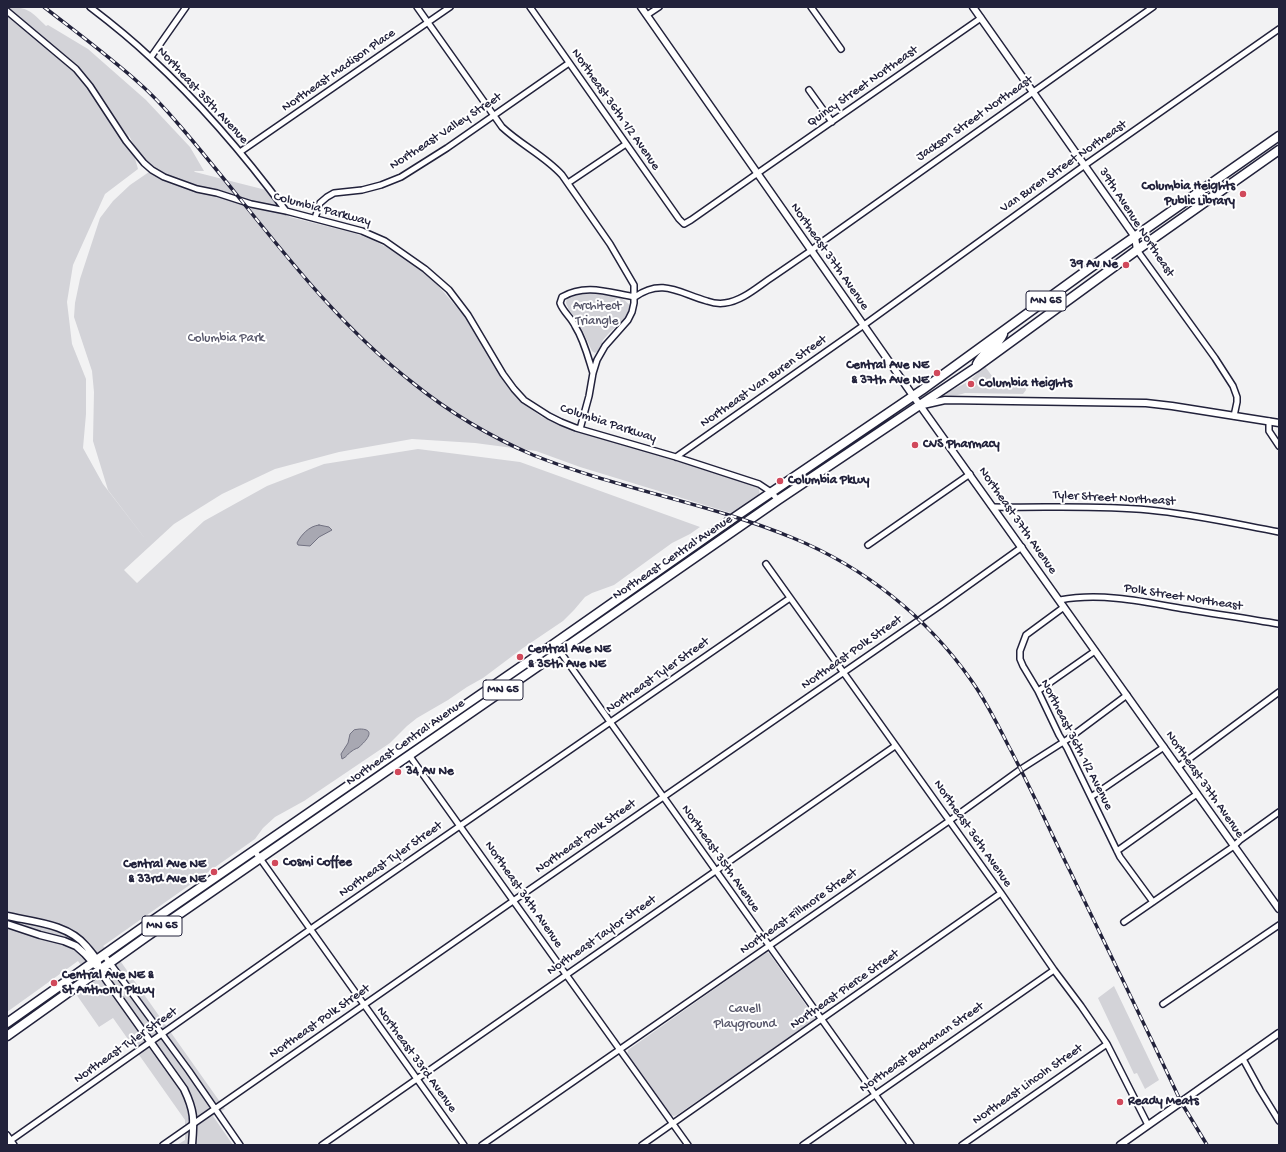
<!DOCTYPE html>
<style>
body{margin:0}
#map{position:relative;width:1286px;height:1152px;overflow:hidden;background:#f2f2f3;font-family:"Gochi Hand",sans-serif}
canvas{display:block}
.frame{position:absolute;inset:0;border:8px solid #22223b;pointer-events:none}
</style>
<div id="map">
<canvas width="1286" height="1152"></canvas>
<div class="frame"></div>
</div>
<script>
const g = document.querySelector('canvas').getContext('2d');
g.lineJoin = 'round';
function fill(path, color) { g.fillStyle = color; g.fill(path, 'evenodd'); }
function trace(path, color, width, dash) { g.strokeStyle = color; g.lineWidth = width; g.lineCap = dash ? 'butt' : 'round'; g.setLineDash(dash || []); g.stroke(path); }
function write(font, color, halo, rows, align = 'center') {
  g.font = font + ' "Gochi Hand",sans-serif'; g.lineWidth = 4; g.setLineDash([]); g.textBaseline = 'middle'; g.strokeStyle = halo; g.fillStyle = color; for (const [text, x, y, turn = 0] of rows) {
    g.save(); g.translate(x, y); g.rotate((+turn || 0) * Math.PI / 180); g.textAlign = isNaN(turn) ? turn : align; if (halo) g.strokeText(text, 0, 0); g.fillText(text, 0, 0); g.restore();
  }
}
fill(new Path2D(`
 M7,7C28,7 31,11 46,26L48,25L88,49L146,100L190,147L204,171H194L195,172L266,190L290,217L354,233L373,240L407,258L435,282L466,318L499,373L513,393L528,407L542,417L566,427L754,485C760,488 760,491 759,497L734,514L580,467L536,451L475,443L412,439L339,452L275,469L222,494L174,524L124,570L137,583L204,521L267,486L324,464L418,449L520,462L700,527L690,534L672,543L614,585L592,593L585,597L574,610L563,621L523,648L483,678L467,687L448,700L417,718L407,726L390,743L304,801L275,817L263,828L255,839L103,946L121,962L225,1109L213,1116L233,1145H177L185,1140V1120L113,1018L99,1027L76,994L93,983L78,961L7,1012ZM128,134L149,172L130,185L113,201L100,218L80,279L75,303L74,317L92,371L94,392L93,441L108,490L150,545L103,484L83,448L86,414V379L72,344L67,302L73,265L105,194L138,169Z
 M583,293C598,293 621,292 630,306L629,314L626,318L610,332L603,340L598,351L595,353L592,351L578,321L569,310L566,303L567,298L573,295Z
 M984,365L997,383L1004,380L1008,384H1024L1025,385L1026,390L1023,394L965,393C959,395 951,397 945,394C951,390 956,388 962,385C971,381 978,373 984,365Z
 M767,952L769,953L815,1018L813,1021L677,1115L674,1116L671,1115L627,1055L628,1050Z
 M1114,986L1159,1080L1145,1089L1137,1073L1134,1074L1098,998Z`), '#d3d3d8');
const water = new Path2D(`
 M319,525L329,527L332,530L319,537L310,546L298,545L297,543C301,535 309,526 319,525Z
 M360,729C378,729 365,742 358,748C357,748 353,750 352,751C348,753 347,757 342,759L341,754L348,743L350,734L354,730Z`);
fill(water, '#a8a8b2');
trace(water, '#727282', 1);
const minor = new Path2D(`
 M90,7C111,23 132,40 151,58C201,104 246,157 286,211
 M417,7L502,127C521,145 545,156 562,175L610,244L634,285V303L632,312L628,320L605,346L597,360L593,373L589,396L580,429
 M530,7L679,219L684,224L691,220L765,168L981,18
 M811,7L841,49
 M7,11L76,69L90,86L126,141L144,163L152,170L164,177L197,189L217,193L251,204L286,211L362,231L385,241L425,269L449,290L468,315L503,374L514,389L524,400L549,416L561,422L576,428L676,457L759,484L771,492L778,500
 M647,15L659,7
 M151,57L186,7
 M809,90L832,122
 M240,152L450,7
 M568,183L626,144
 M315,218L320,203L327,197L334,193L362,190L381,185L401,177L447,148L569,63
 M1137,250L1215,358L1233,386L1237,397V402L1234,416
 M593,373C588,357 584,340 575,326C571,317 563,312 560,303L562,297C586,283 610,293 635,297C662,278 679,293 707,301C713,303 719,304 725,303C741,301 755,289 768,280C783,270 797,260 812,250L819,244L1153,7
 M1269,421V431L1279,446
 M676,457L864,325L1085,165L1279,29
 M993,507C1045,508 1097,505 1149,510C1193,514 1236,524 1279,532
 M868,545L970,474
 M766,564L1001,893L1054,970L1081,1006L1107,1044L1148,1125
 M1060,600C1097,593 1136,600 1173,607C1208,613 1244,618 1279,624
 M1064,607L1026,635L1020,651V659L1023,666L1038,691L1059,735L1067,748L1120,857L1153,902
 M554,643L911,1145
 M1038,691L1095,651
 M409,755L688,1145
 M1178,767L1279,692
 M1091,797L1164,747
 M254,850L464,1145
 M1117,851L1197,794
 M1124,922L1234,846L1240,840L1279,812
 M104,955L189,1071L240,1145
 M1163,1004L1279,925
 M1243,1059L1260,1090L1279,1121
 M7,1135L14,1145
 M7,1143L315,926L790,598
 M163,1145L513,901L941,605L1022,547
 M322,1145L895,746
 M482,1145L949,821L1021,769L1068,739L1127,695
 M642,1145L1001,893
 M803,1145L1054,970
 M962,1145L1107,1044`);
const tertiary = new Path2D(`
 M641,7L909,390L1279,909
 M973,7L1135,237L1137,250
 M923,405L945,400L1146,403L1172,406L1279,423
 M7,916C34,922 68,924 86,946C90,951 95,956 97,961C100,967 101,972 105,978L184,1089C195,1112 194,1120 192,1145
 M7,924L40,935L64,941L76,946L85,954L95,965
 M1120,1145L1279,1033`);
const primary = new Path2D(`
 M977,364C983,351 998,347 1003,334
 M7,1023L149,923L548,648L735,517L922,390L1090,268L1279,136
 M7,1036L146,937L566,647L778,500L975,368L1137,250L1279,150`);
trace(minor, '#22223b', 8);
trace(tertiary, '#22223b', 9);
trace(primary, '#22223b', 11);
trace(minor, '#fff', 5);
trace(tertiary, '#fff', 6);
trace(primary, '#fff', 8);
const rail = new Path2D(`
 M44,7C76,32 110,57 140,84C155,97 168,112 180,126C256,214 321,312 413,383C449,412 491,437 533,455C618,489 709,503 793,538C864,567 927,617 971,680C986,701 997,723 1008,745C1030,786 1049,829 1070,871C1107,948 1145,1025 1181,1102L1207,1145`);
trace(rail, '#22223b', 3.5);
trace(rail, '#fff', 2, [6]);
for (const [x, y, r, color] of [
 [1243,194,4,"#d1495b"],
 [1126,265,4,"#d1495b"],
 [937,373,4,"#d1495b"],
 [971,384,4,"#d1495b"],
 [915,445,4,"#d1495b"],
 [780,481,4,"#d1495b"],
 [520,657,4,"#d1495b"],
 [398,772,4,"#d1495b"],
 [275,863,4,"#d1495b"],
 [214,872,4,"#d1495b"],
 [54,983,4,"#d1495b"],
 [1120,1102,4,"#d1495b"]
]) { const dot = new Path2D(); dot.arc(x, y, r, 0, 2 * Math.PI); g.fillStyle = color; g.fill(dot); trace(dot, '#fff', 1.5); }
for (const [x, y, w] of [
 [1046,301,40],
 [503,690,40],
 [162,926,40]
]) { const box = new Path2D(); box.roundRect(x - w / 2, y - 10, w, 20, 3); g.fillStyle = '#fff'; g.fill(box); trace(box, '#22223b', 1); }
write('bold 12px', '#22223b', null, [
 ["MN 65",1046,301],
 ["MN 65",503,690],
 ["MN 65",162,926]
]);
write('13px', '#22223b', '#fff', [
 ["Northeast Madison Place",339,71,-35],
 ["Quincy Street Northeast",863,87,-35],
 ["Northeast 35th Avenue",202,96,47],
 ["Northeast 36th 1/2 Avenue",615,110,55],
 ["Jackson Street Northeast",975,119,-35],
 ["Northeast Valley Street",446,132,-33],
 ["Van Buren Street Northeast",1064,167,-35],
 ["Columbia Parkway",322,210,15],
 ["39th Avenue Northeast",1136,223,57],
 ["Northeast 37th Avenue",829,257,55],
 ["Northeast Van Buren Street",764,382,-35],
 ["Columbia Parkway",608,424,18],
 ["Tyler Street Northeast",1114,499,3],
 ["Northeast 37th Avenue",1017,521,55],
 ["Northeast Central Avenue",673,558,-34],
 ["Polk Street Northeast",1183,598,9],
 ["Northeast Polk Street",852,653,-35],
 ["Northeast Tyler Street",658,676,-35],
 ["Northeast Central Avenue",406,743,-35],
 ["Northeast 36th 1/2 Avenue",1076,745,63],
 ["Northeast 37th Avenue",1204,785,55],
 ["Northeast 36th Avenue",972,834,55],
 ["Northeast Polk Street",586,837,-35],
 ["Northeast 35th Avenue",720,859,55],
 ["Northeast Tyler Street",391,860,-35],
 ["Northeast 34th Avenue",523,895,55],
 ["Northeast Fillmore Street",799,912,-35],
 ["Northeast Taylor Street",602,936,-35],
 ["Northeast Pierce Street",845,990,-35],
 ["Northeast Polk Street",320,1022,-35],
 ["Northeast Tyler Street",126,1046,-35],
 ["Northeast Buchanan Street",922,1048,-35],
 ["Northeast 33rd Avenue",416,1060,54],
 ["Northeast Lincoln Street",1028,1085,-35]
]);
write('bold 13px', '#22223b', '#fff', [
 ["Columbia Heights",1235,187,"right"],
 ["Public Library",1235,202,"right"],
 ["39 Av Ne",1118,265,"right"],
 ["Central Ave NE",929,366,"right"],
 ["& 37th Ave NE",929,381,"right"],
 ["Columbia Heights",979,384],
 ["CVS Pharmacy",923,445],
 ["Columbia Pkwy",788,481],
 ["Central Ave NE",528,650],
 ["& 35th Ave NE",528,665],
 ["34 Av Ne",406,772],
 ["Cosmi Coffee",283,863],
 ["Central Ave NE",206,865,"right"],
 ["& 33rd Ave NE",206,880,"right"],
 ["Central Ave NE &",62,976],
 ["St Anthony Pkwy",62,991],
 ["Ready Meats",1128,1102]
], 'left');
write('13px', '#57576a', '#fff', [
 ["Architect",597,307],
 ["Triangle",597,322],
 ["Columbia Park",226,339],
 ["Cavell",745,1010],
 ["Playground",745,1025]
]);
</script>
